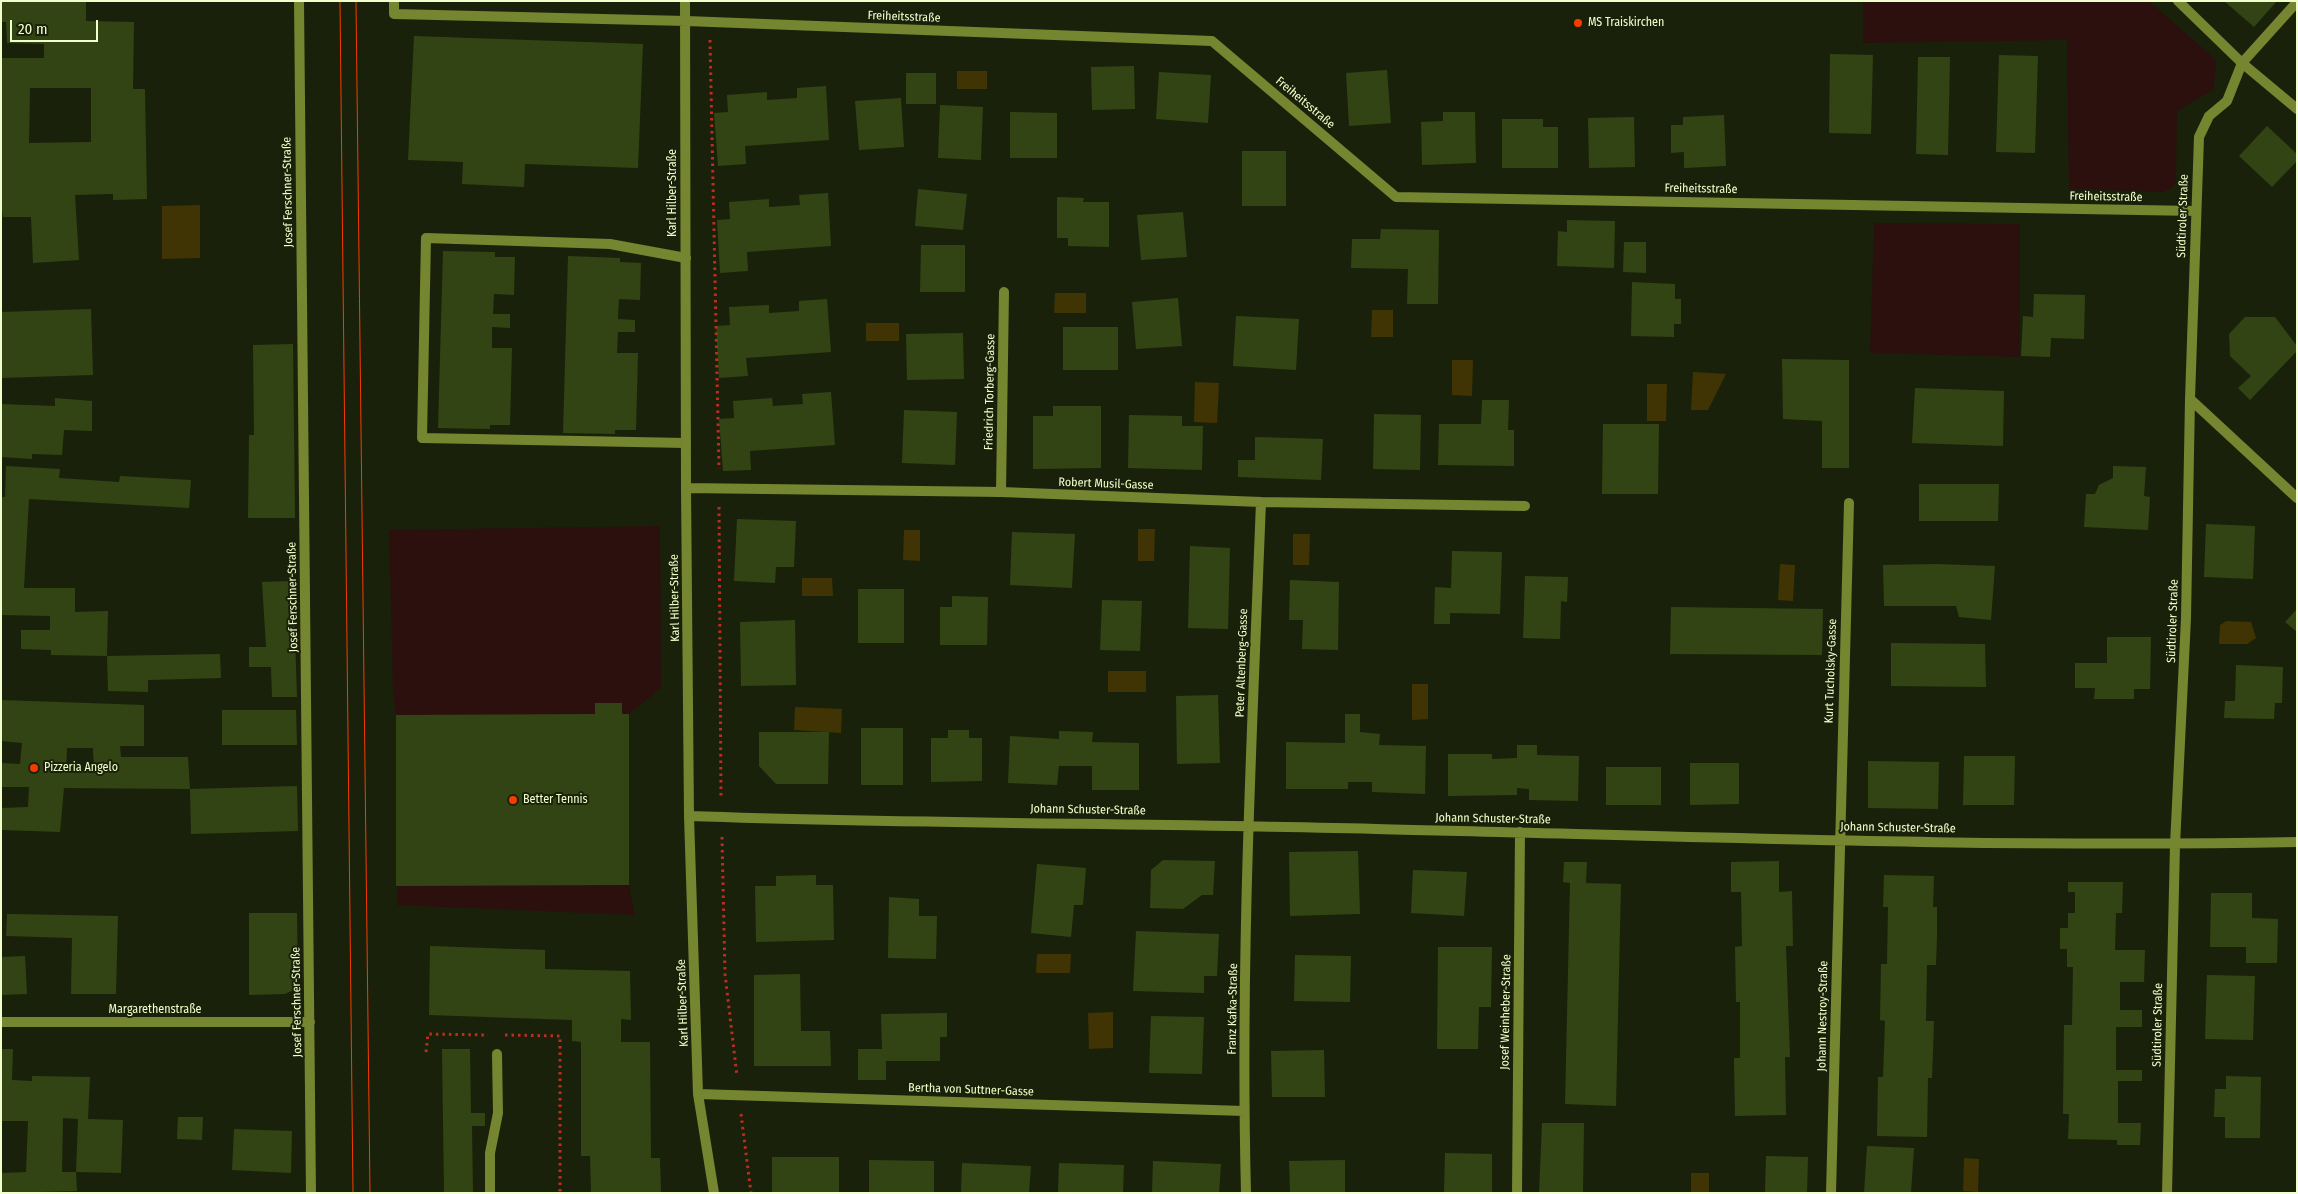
<!DOCTYPE html>
<meta charset="utf-8">
<style>
body{margin:0}
#map{position:relative;width:2298px;height:1194px;overflow:hidden;background:#1a210a;font-family:"Fira Sans Condensed",sans-serif}
canvas{display:block}
.frame{position:absolute;inset:0;border:2px solid #f1ffca;pointer-events:none}
.scale{position:absolute;left:10px;top:20px;width:88px;height:22px;box-sizing:border-box;border:2px solid #f1ffca;border-top:0;padding-left:6px;font-size:15px;line-height:18px;white-space:nowrap;color:#f1ffca;-webkit-text-stroke:4px #1a210a;paint-order:stroke}
</style>
<div id="map">
<canvas width="2298" height="1194"></canvas>
<div class="frame"></div>
<div class="scale">20 m</div>
</div>
<script>
const g = document.querySelector('canvas').getContext('2d');
g.lineJoin = 'round';
function fill(path, color) { g.fillStyle = color; g.fill(path, 'evenodd'); }
function trace(path, color, width, dash) { g.strokeStyle = color; g.lineWidth = width; g.lineCap = dash ? 'butt' : 'round'; g.setLineDash(dash || []); g.stroke(path); }
function write(font, color, halo, rows, align = 'center') {
  g.font = font + ' "Fira Sans Condensed",sans-serif'; g.lineWidth = 4; g.setLineDash([]); g.textBaseline = 'middle'; g.strokeStyle = halo; g.fillStyle = color; for (const [text, x, y, turn = 0] of rows) {
    g.save(); g.translate(x, y); g.rotate((+turn || 0) * Math.PI / 180); g.textAlign = isNaN(turn) ? turn : align; if (halo) g.strokeText(text, 0, 0); g.fillText(text, 0, 0); g.restore();
  }
}
fill(new Path2D(`
 M1863,1H2149L2216,60L2214,89L2177,111L2176,182L2171,189L2162,192L2069,189L2067,40L1863,43Z
 M1874,223L2020,224V357L1870,353Z
 M660,526L661,688L629,714V885L635,915L397,905L396,715L393,689L389,530Z`), '#2b100d');
fill(new Path2D(`
 M957,71H987V89H957Z
 M200,205V258L162,259V206Z
 M1055,293H1086V313H1054Z
 M1372,310H1393V337H1371Z
 M866,323H899V341H866Z
 M1452,360H1473L1472,396L1452,395Z
 M1693,372L1726,374L1708,410H1691Z
 M1195,382L1219,383L1217,423L1194,422Z
 M1647,384H1667L1666,421H1647Z
 M1138,529H1155L1154,561H1138Z
 M904,530H920V561L903,560Z
 M1293,534H1310L1309,565H1293Z
 M1780,564L1795,565L1793,601L1778,600Z
 M802,578H832L833,596H802Z
 M2226,621L2251,622L2256,638L2247,644H2219L2220,625Z
 M1108,671H1146V692H1108Z
 M1412,684H1428V719L1412,720Z
 M795,707L842,709L841,733L794,730Z
 M1037,954H1071L1070,973H1036Z
 M1113,1012V1048L1089,1049L1088,1013Z
 M1964,1158L1979,1159L1978,1192L1963,1191Z
 M1691,1173H1709V1193H1691Z`), '#403304');
fill(new Path2D(`
 M1,1H86V21L134,22L133,89H145L147,199L113,200V194L75,195L79,260L33,263L31,217H3L1,202V58H44V44L7,43L6,22H1ZM30,88H91V142L29,143Z
 M2224,1H2277L2254,27Z
 M414,36L643,44L638,168L525,164L524,187L462,184L463,162L408,160Z
 M1830,54L1873,55L1871,134L1829,133Z
 M1999,55L2038,56L2035,153L1996,152Z
 M1918,57H1950L1948,155L1916,154Z
 M1134,66L1135,109L1092,110L1091,67Z
 M1387,70L1391,123L1349,126L1346,73Z
 M1159,72L1211,75L1208,123L1156,119Z
 M906,73H936V104H906Z
 M826,86L829,140L745,146L746,164L718,166L714,113L728,112L727,95L767,92V100L797,98V88Z
 M901,98L904,147L859,150L855,101Z
 M940,105L983,107L981,160L938,158Z
 M1010,112L1057,113V158H1010Z
 M1443,112H1475L1476,163L1422,165L1421,122L1443,121Z
 M1724,115L1726,166L1684,168V152L1671,153V125H1683V117Z
 M1634,117L1635,167L1589,168L1588,118Z
 M1502,119H1543V127H1558V168H1502Z
 M2267,126L2297,154V161L2272,187L2239,156Z
 M1242,151H1286V206H1242Z
 M918,189L967,194L963,230L915,226Z
 M828,193L831,246L747,252L748,271L720,273L717,220L730,219L729,202L769,199V207L800,205L799,195Z
 M1057,197L1084,198L1083,202H1109V247L1068,246V238H1057Z
 M1183,212L1187,257L1141,260L1137,215Z
 M1567,220L1615,221L1614,268L1557,266L1558,231L1567,232Z
 M1381,229L1439,230L1438,304H1407L1408,269L1351,268L1352,239H1380Z
 M1624,242H1646V273L1623,272Z
 M921,245H965V292H920Z
 M443,251L495,252V257H515L514,295L494,294L493,314H510V328L492,327V348H512L510,425H490V429L438,428Z
 M568,256L620,258V262L641,263L640,300L619,299L618,319L635,320V332H618L617,353H638L636,430H615V434L563,433Z
 M1632,282L1675,284V299H1681V324H1674V337L1631,336Z
 M2034,294L2085,295L2084,339L2051,338L2050,357L2021,356L2023,316L2033,317Z
 M1178,298L1182,346L1136,349L1132,302Z
 M827,299L831,352L746,358L748,376L719,378L716,326L730,325L729,307L769,305V313L799,311V301Z
 M91,309L93,375L1,378V312Z
 M1236,316L1299,319L1296,370L1233,366Z
 M2245,317H2275L2297,346V351L2250,400L2238,388L2251,376L2230,356L2229,334Z
 M1063,327H1118V370H1063Z
 M963,333L964,379L907,380L906,334Z
 M293,344L295,518H248L249,435H254L253,345Z
 M1782,359L1849,360V468H1822V421L1783,419Z
 M1915,388L2004,391L2003,446L1912,443Z
 M831,392L835,445L750,451L751,470L723,471L719,419L734,418L733,401L772,398L773,406L803,404L802,394Z
 M55,398L92,401V431L64,430L62,455L32,454V459L1,457V404L55,406Z
 M1482,400H1509L1508,430H1514V466L1438,465L1439,424H1481Z
 M1053,406H1101V468L1033,469V416H1053Z
 M904,410L957,412L955,465L902,463Z
 M1374,414L1421,415L1420,470L1373,469Z
 M1129,415L1182,416V426H1203L1202,470L1128,468Z
 M1603,424H1659L1658,494H1602Z
 M1255,437L1323,439L1321,480L1238,477V460H1255Z
 M6,466L60,469L59,478L119,482L120,476L191,480L189,508L29,499L24,588H75V612L108,611L107,656L51,655V650L21,649V630H50V616L1,615V497H5Z
 M2113,466L2146,467L2144,496L2150,497L2148,530L2084,527L2086,494H2095L2099,485L2113,478Z
 M1919,484H1999L1998,521H1919Z
 M737,519L796,521L794,567H776L775,583L734,581Z
 M2206,524L2255,526L2253,579L2204,577Z
 M1012,532L1075,534L1072,588L1010,585Z
 M1190,546L1230,548L1228,629L1188,628Z
 M1452,551L1502,552L1500,614L1450,613V624H1434L1435,587L1451,588Z
 M1936,564L1995,566L1991,620L1959,617L1956,606H1884L1883,565Z
 M1525,576L1568,577L1567,602L1561,601L1560,639L1523,638Z
 M1290,580L1339,582L1338,650L1302,649L1303,620H1289Z
 M293,581L297,697H272L271,667H249V647H266L262,582Z
 M858,589H904V643H858Z
 M952,596L988,597L987,645H940V607H952Z
 M1102,600L1142,601L1140,651L1100,650Z
 M1671,607L1823,609L1822,655L1670,654Z
 M2297,609V632L2285,622Z
 M795,620L796,685L741,686L740,622Z
 M2107,637H2151L2150,689H2134V699H2094L2095,688H2075V663H2107Z
 M1891,643L1985,644L1986,687L1891,686Z
 M220,654L221,678L148,680V692L108,691L107,656Z
 M2236,665L2283,667L2282,703H2275L2274,719L2224,718L2225,701H2235Z
 M1218,695L1220,763L1177,764L1176,696Z
 M1,700L144,705V746H120L121,757H188L190,789L64,788L60,832L1,830V808L28,807L29,787H1V763L20,764L22,743L1,741ZM67,748H93L94,770L66,771Z
 M595,703H622V714H629V885L396,886V715L595,714Z
 M222,710H296L297,745H222Z
 M1345,714H1360V732L1380,734L1379,745L1426,746L1425,794L1372,792V782H1348V789H1286V742L1345,743Z
 M861,728H903V785H861Z
 M948,730H969V738H982V781L931,782V738H948Z
 M1059,731L1093,732L1092,742L1139,743V790H1092V766H1059L1057,785L1008,783L1010,736L1059,739Z
 M759,732H829L828,784H776L759,766Z
 M1517,745H1537V755L1579,756L1578,801L1529,800V789L1517,788V795L1448,796V754H1492V759L1517,758Z
 M1964,756H2015L2014,805H1963Z
 M1868,761L1939,762L1938,809L1868,808Z
 M1690,763H1739V804L1690,805Z
 M1606,767H1661V805H1606Z
 M297,786L298,831L191,834L190,789Z
 M1358,851L1360,914L1290,916L1289,852Z
 M1163,860L1215,861L1213,895H1202L1183,909L1150,908L1151,870Z
 M1779,861V892L1792,891L1793,946H1786L1790,1057H1785L1786,1115L1735,1116L1734,1058H1740V1002H1736L1735,947L1742,946L1741,892H1731V862Z
 M1564,862H1587L1586,883L1621,884L1616,1106L1565,1104L1570,883L1563,882Z
 M1037,864L1086,868L1083,905H1074L1071,937L1031,933Z
 M1413,870L1467,872L1464,916L1411,913Z
 M816,875V885H833L834,940L756,942L755,886H776V876Z
 M1884,875L1934,876L1933,907H1937V936L1936,965H1927L1926,1021H1934L1932,1078H1928L1927,1137L1877,1136L1878,1077H1883L1885,1021L1880,1020L1881,964H1887L1888,907H1883Z
 M2068,882H2123L2122,913H2116L2115,950H2145L2144,982H2120V1010H2142V1027H2116V1070H2142V1081H2118V1123H2141L2140,1145H2117V1140L2068,1139L2069,1114H2063L2064,1025H2072L2073,967H2067V949H2060V928H2068V913H2075V892H2068Z
 M2211,893H2252V918L2278,919L2277,963H2246V947H2210Z
 M889,897L919,899V916H937L936,959L888,958Z
 M249,913H297L298,988L285,994L249,995Z
 M7,914L118,916L116,994H71L72,938L6,936Z
 M1136,931L1219,934L1217,976H1204V993L1133,991Z
 M430,946L545,950V969L630,971L631,1020L621,1019V1042H650L651,1158H660L661,1193H591L590,1156H581V1042L572,1041V1020L429,1015Z
 M1438,947H1492L1491,1007H1479L1478,1049H1437Z
 M1295,955L1351,956L1350,1002L1294,1001Z
 M25,956L27,994L1,995V957Z
 M800,974L801,1031H830L831,1066H754V975Z
 M2207,975L2255,976L2253,1040L2205,1039Z
 M947,1013V1037H940V1061H886V1080H858V1049H882L881,1014Z
 M1151,1016L1204,1017L1202,1074L1149,1073Z
 M1,1049H13L12,1080L32,1081V1076L90,1077L88,1119L123,1120L121,1173L76,1172L77,1191L1,1193V1173L26,1172L28,1121H1ZM63,1118L78,1119L76,1172H62Z
 M442,1049H470L471,1113H485V1126H472L473,1193H444Z
 M1324,1050L1325,1097H1272L1271,1051Z
 M2226,1076L2261,1077L2260,1138H2225V1117H2214L2215,1089H2226Z
 M178,1117H203L202,1140L177,1139Z
 M1542,1123H1584L1583,1193H1539Z
 M234,1129L292,1131L291,1173L232,1170Z
 M1867,1146L1914,1148L1911,1193H1864Z
 M1445,1153L1492,1154V1193H1444Z
 M1766,1156L1808,1157L1807,1193H1765Z
 M772,1157H839V1193H772Z
 M869,1160L934,1161V1193H869Z
 M1345,1160V1193H1290L1289,1161Z
 M1153,1161L1221,1164L1219,1193H1152Z
 M962,1163L1031,1166L1029,1193H961Z
 M1059,1163L1124,1165L1123,1193H1058Z`), '#334414');
trace(new Path2D(`
 M710,40L719,469
 M719,507L721,799
 M722,837L725,974L737,1076
 M505,1035L560,1036V1193
 M426,1052L428,1034L488,1035
 M741,1114L751,1193`), '#bd2e20', 3, [2.5, 4]);
trace(new Path2D(`
 M686,443L422,438L426,238L610,244L686,258
 M490,1193V1153L498,1113L497,1054`), '#758530', 10);
trace(new Path2D(`
 M299,1L311,1193
 M394,1V14L686,21L1212,41L1396,197L2195,211
 M685,1L686,488L689,816L698,1094L714,1193
 M2178,1L2242,63L2297,109
 M2190,399L2297,498
 M686,488L1001,492L1261,502L1525,506
 M1001,492L1004,292
 M689,816C918,824 1147,823 1376,829C1683,836 1990,848 2297,842
 M1,1022H310
 M698,1094L1244,1111
 M1246,1193C1240,963 1252,732 1261,502
 M1517,1193L1520,832
 M1831,1193L1849,503
 M2167,1193L2175,845L2186,618L2190,399L2199,137L2209,116L2227,101L2242,63L2297,2`), '#758530', 10);
trace(new Path2D(`
 M340,1L353,1193
 M356,1L370,1193`), '#f53d00', 1);
for (const [x, y, r, color] of [
 [1578,23,5,"#f53d00"],
 [34,768,5,"#f53d00"],
 [513,800,5,"#f53d00"]
]) { const dot = new Path2D(); dot.arc(x, y, r, 0, 2 * Math.PI); g.fillStyle = color; g.fill(dot); trace(dot, '#1a210a', 2); }
write('12px', '#f1ffca', '#1a210a', [
 ["Freiheitsstraße",904,17,2],
 ["Freiheitsstraße",1305,103,40],
 ["Freiheitsstraße",1701,189,1],
 ["Josef Ferschner-Straße",288,192,-91],
 ["Karl Hilber-Straße",673,193,-90],
 ["Freiheitsstraße",2106,197,1],
 ["Südtiroler Straße",2183,216,-88],
 ["Friedrich Torberg-Gasse",990,392,-89],
 ["Robert Musil-Gasse",1106,484,2],
 ["Josef Ferschner-Straße",293,597,-91],
 ["Karl Hilber-Straße",675,598,-91],
 ["Südtiroler Straße",2173,621,-88],
 ["Peter Altenberg-Gasse",1242,663,-88],
 ["Kurt Tucholsky-Gasse",1831,671,-88],
 ["Johann Schuster-Straße",1088,810,1],
 ["Johann Schuster-Straße",1493,819,1],
 ["Johann Schuster-Straße",1898,828,1],
 ["Josef Ferschner-Straße",297,1002,-91],
 ["Karl Hilber-Straße",683,1003,-92],
 ["Franz Kafka-Straße",1233,1009,-89],
 ["Margarethenstraße",155,1010],
 ["Josef Weinheber-Straße",1506,1012,-89],
 ["Johann Nestroy-Straße",1823,1016,-89],
 ["Südtiroler Straße",2158,1025,-89],
 ["Bertha von Suttner-Gasse",971,1090,2]
]);
write('12px', '#f1ffca', '#1a210a', [
 ["MS Traiskirchen",1588,23],
 ["Pizzeria Angelo",44,768],
 ["Better Tennis",523,800]
], 'left');
</script>
